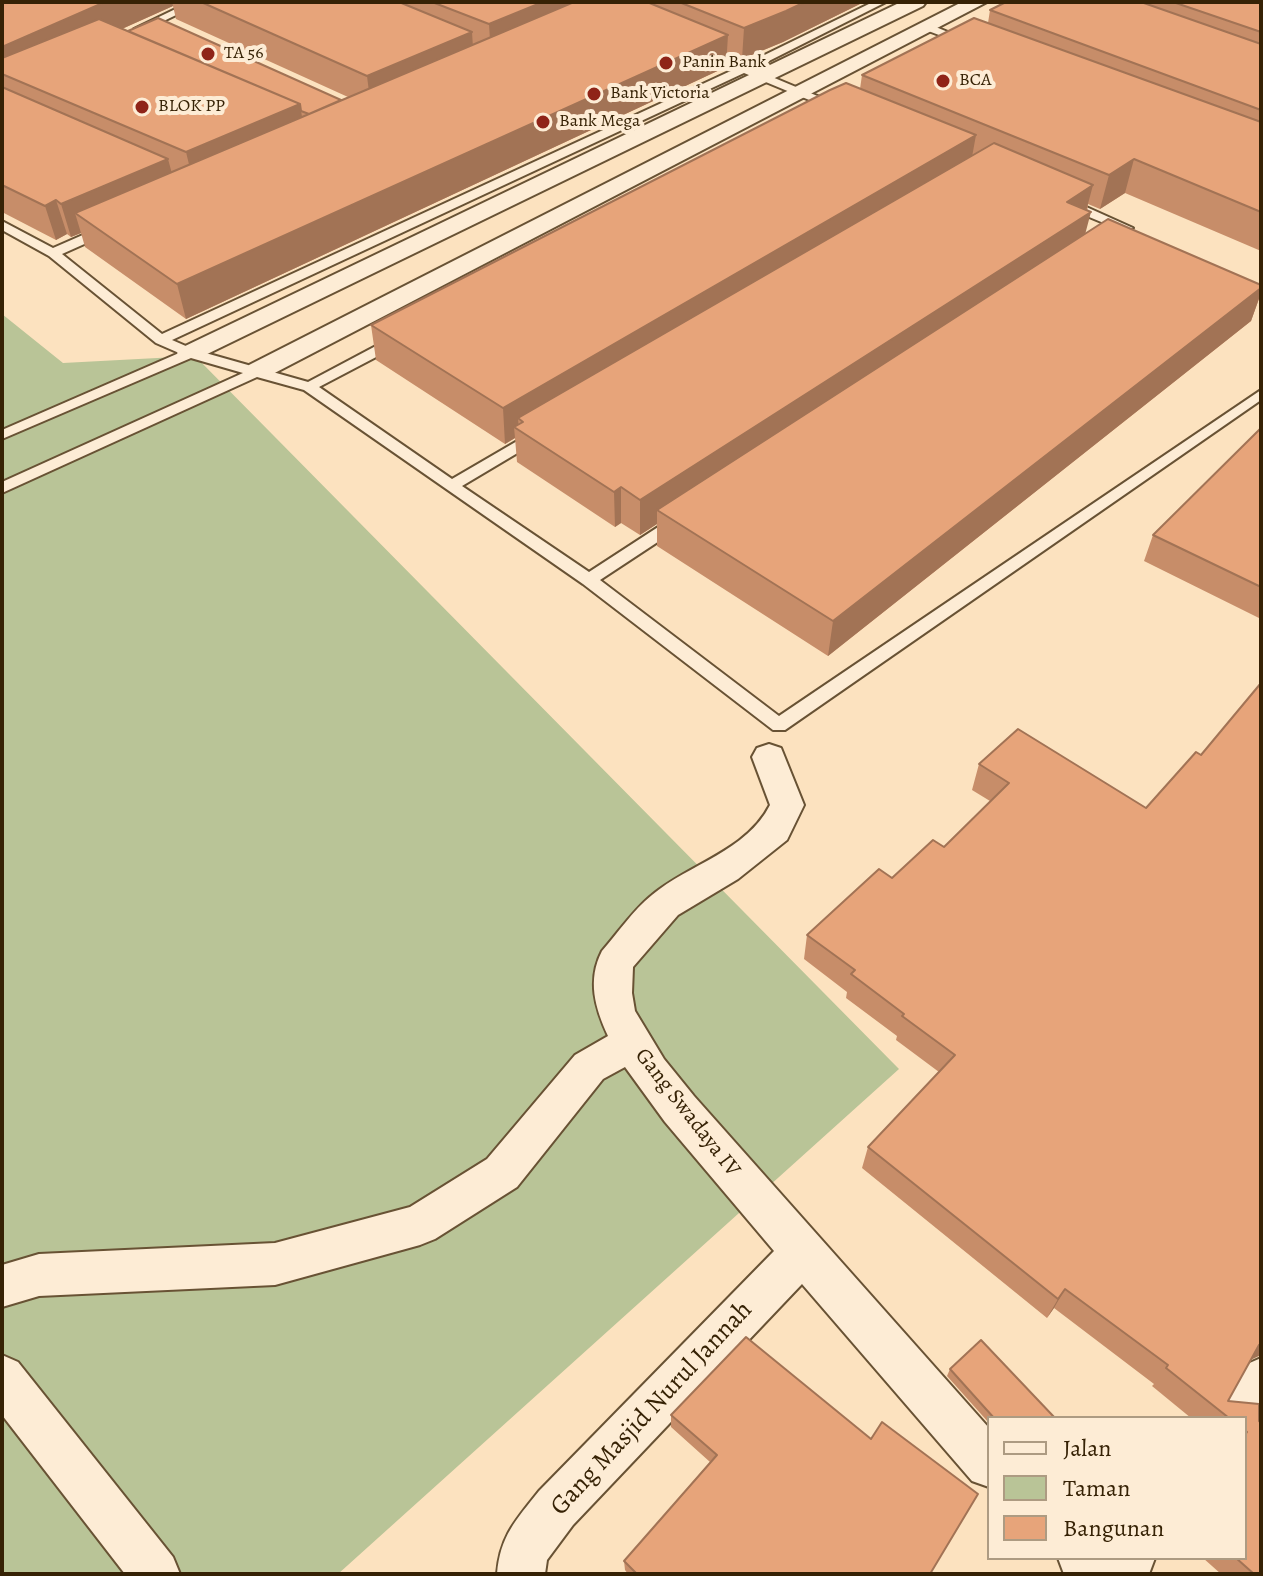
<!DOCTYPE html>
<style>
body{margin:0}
#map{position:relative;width:1263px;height:1576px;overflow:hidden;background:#fce2bf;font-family:Alegreya,serif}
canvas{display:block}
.frame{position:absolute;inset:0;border:4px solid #362205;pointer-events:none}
.legend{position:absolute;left:987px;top:1416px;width:260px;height:144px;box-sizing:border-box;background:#fdecd5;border:2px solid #ad9b82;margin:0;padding:10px 14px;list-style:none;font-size:24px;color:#362205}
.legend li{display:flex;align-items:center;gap:16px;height:40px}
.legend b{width:40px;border:2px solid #ad9b82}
</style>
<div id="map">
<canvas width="1263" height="1576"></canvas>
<div class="frame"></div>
<ul class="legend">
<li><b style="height:10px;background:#fdecd5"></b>Jalan</li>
<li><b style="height:22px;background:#b9c497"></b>Taman</li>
<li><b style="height:22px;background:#e7a47a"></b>Bangunan</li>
</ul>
</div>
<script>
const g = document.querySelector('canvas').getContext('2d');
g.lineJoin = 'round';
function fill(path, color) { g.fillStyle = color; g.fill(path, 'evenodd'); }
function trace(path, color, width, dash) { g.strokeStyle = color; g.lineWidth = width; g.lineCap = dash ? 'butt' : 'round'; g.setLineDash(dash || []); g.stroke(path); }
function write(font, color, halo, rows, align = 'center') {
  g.font = font + ' Alegreya,serif'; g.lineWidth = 8; g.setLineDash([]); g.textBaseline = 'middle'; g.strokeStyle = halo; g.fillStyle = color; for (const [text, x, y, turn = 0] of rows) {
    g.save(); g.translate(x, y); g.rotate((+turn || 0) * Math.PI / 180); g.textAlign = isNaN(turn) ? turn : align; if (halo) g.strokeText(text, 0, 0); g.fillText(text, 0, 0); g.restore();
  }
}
fill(new Path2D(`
 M2,314L63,363L195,356L899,1069L338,1574H2Z`), '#b9c497');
const lane = new Path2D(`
 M190,2H203L143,31L134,29Z
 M873,2H886L753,69L839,105V109H831L744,73L172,340L195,350L308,382L389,339H399V345L319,387L452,479L531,433H541V439L462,486L589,572L672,518H682V526L600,580L779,716L1261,390V400L785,730H773L583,584L304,390L257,377L2,493V482L243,373L191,358L2,439V430L179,353L156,343L49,256L2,230V221L53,248L101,227H109V233L62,254L162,334L735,69L700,54V50H708L744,65Z
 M923,25H931L972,42L963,44L923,29Z
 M1065,201H1073L1133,228L1123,231L1065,207Z`);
const street = new Path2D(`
 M901,2H926L923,6L199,358H181L177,353L181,348Z
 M962,2H987L267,377H249L245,371L249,365Z
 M769,744L781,748L804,805L787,840L738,879L678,915L633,967L632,993L635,1011L664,1059L694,1096L989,1428V1487L972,1481L802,1284L573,1525L547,1560L545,1574H497C500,1536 516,1520 539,1491L774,1251L665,1122L625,1067L603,1079L517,1187L435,1239L420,1245L275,1285L39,1296L2,1307V1265L39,1254L275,1243L410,1207L487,1159L575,1055L608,1036C595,1008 587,980 602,951C618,933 633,910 652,895C689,864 747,851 770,805L752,757L757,748Z
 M2,1355L18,1362L173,1557L180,1574H125L2,1415Z
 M1261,1358C1261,1382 1263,1427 1245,1438V1418H1215L1245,1365Z
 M1058,1558H1155L1149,1574H1064Z`);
trace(lane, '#685234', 4);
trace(street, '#685234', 4);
fill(lane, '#fdecd5');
fill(street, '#fdecd5');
fill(new Path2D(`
 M2,2H864L783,42L742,59L727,53L726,67L186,319L85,247L81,233L71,237L67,234L56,240L2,212ZM173,6L176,19L348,97L341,100L122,29Z
 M1003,2H1261V251L1125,193L1100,209L1088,204L1085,233L1261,285V293L1251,321L828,656L657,546V524L640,535L621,523L615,527L517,462L515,438L505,444L376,360L371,325L860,89L862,75L988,23L990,10L1002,4Z
 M1261,428V619L1144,561L1153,535Z
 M1018,729L1251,1360L1228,1401L1259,1420L1261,1413V1574H1221L1203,1558H1245V1418H1191L1152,1386L1154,1384L1054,1308L1047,1318L862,1168L868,1147L939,1072L896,1040L897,1036L846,998L847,992L804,959L807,935L892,878L944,847L990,801L972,790L979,764Z
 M950,1369L1055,1418H989V1423L947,1376Z
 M671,1415L930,1574H628L625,1570L624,1561L710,1462L671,1427Z`), '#c78d69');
fill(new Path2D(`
 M105,2H172L173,6L12,78L2,74V47Z
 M543,2H594L491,56L489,24Z
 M805,2H864L783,42L742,59L744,28Z
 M472,32L474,63L371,108L367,76Z
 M728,35L726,67L186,319L177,284Z
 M300,104L305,136L194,185L186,152Z
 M976,135L970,168L523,422L518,418L519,430L514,427L515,438L505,444L503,408Z
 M168,159L177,192L75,213L81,233L71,237L61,204Z
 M1134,159L1125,193L1100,209L1109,175Z
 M1093,185L1085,215L1091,212L1082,246L657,510V524L640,535V500L1067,202Z
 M56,200L67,234L56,240L45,206Z
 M1261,288V293L1251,321L828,656L833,621Z
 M621,487V523L615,527L614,492Z
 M1065,1289L1054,1308L1047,1318L1058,1299Z
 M1261,1344V1355L1242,1364L1259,1345Z`), '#a27355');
const building = new Path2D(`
 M2,2H105L2,47Z
 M201,2H399L472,32L367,76Z
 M432,2H543L489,24Z
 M574,2H647L728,35L177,284L75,213Z
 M679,2H805L786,11L744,28Z
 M1006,2H1141L1261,44V110L990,10Z
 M1173,2H1261V32Z
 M158,18L341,100L309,114L301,111L300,104L128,31Z
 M974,18L1261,122V212L1134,159L1109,175L862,75Z
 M99,19L300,104L186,152L2,74V58Z
 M846,83L976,135L503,408L371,325L830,90Z
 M2,87L168,159L61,204L56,200L45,206L2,185Z
 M994,143L1093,185L1067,202L1091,212L640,500L621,487L614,492L514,427L523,422L518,418Z
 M1108,219L1261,285V288L833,621L657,510Z
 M1261,428V587L1153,535Z
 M1261,683V1344L1259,1345L1228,1401L1259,1404V1421L1261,1423V1574H1254L1236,1558H1245V1435L1247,1432L1245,1431V1418H1229L1166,1368L1168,1365L1065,1289L1058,1299L868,1147L955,1055L902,1016L904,1014L851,974L855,970L807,935L879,869L892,878L933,840L944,847L1009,783L979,764L1018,729L1146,808L1196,752L1201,755Z
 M746,1337L871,1439L882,1422L978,1494L930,1574H637L624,1561L717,1455L671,1415Z
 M981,1340L1055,1418H994L950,1369Z`);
fill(building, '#e7a47a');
trace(building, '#a27355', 2);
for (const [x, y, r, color] of [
 [208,54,8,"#8f2418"],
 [666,63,8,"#8f2418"],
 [943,81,8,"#8f2418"],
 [594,94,8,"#8f2418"],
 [142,107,8,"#8f2418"],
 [543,122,8,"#8f2418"]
]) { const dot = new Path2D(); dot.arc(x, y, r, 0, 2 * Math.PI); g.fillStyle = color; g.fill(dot); trace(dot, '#fdecd5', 3); }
write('18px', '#362205', '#fdecd5', [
 ["TA 56",224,54],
 ["Panin Bank",682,63],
 ["BCA",959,81],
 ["Bank Victoria",610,94],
 ["BLOK PP",158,107],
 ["Bank Mega",559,122]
], 'left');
write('22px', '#362205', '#fdecd5', [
 ["Gang Swadaya IV",687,1113,52]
]);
write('26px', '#362205', '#fdecd5', [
 ["Gang Masjid Nurul Jannah",652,1409,-47]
]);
</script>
